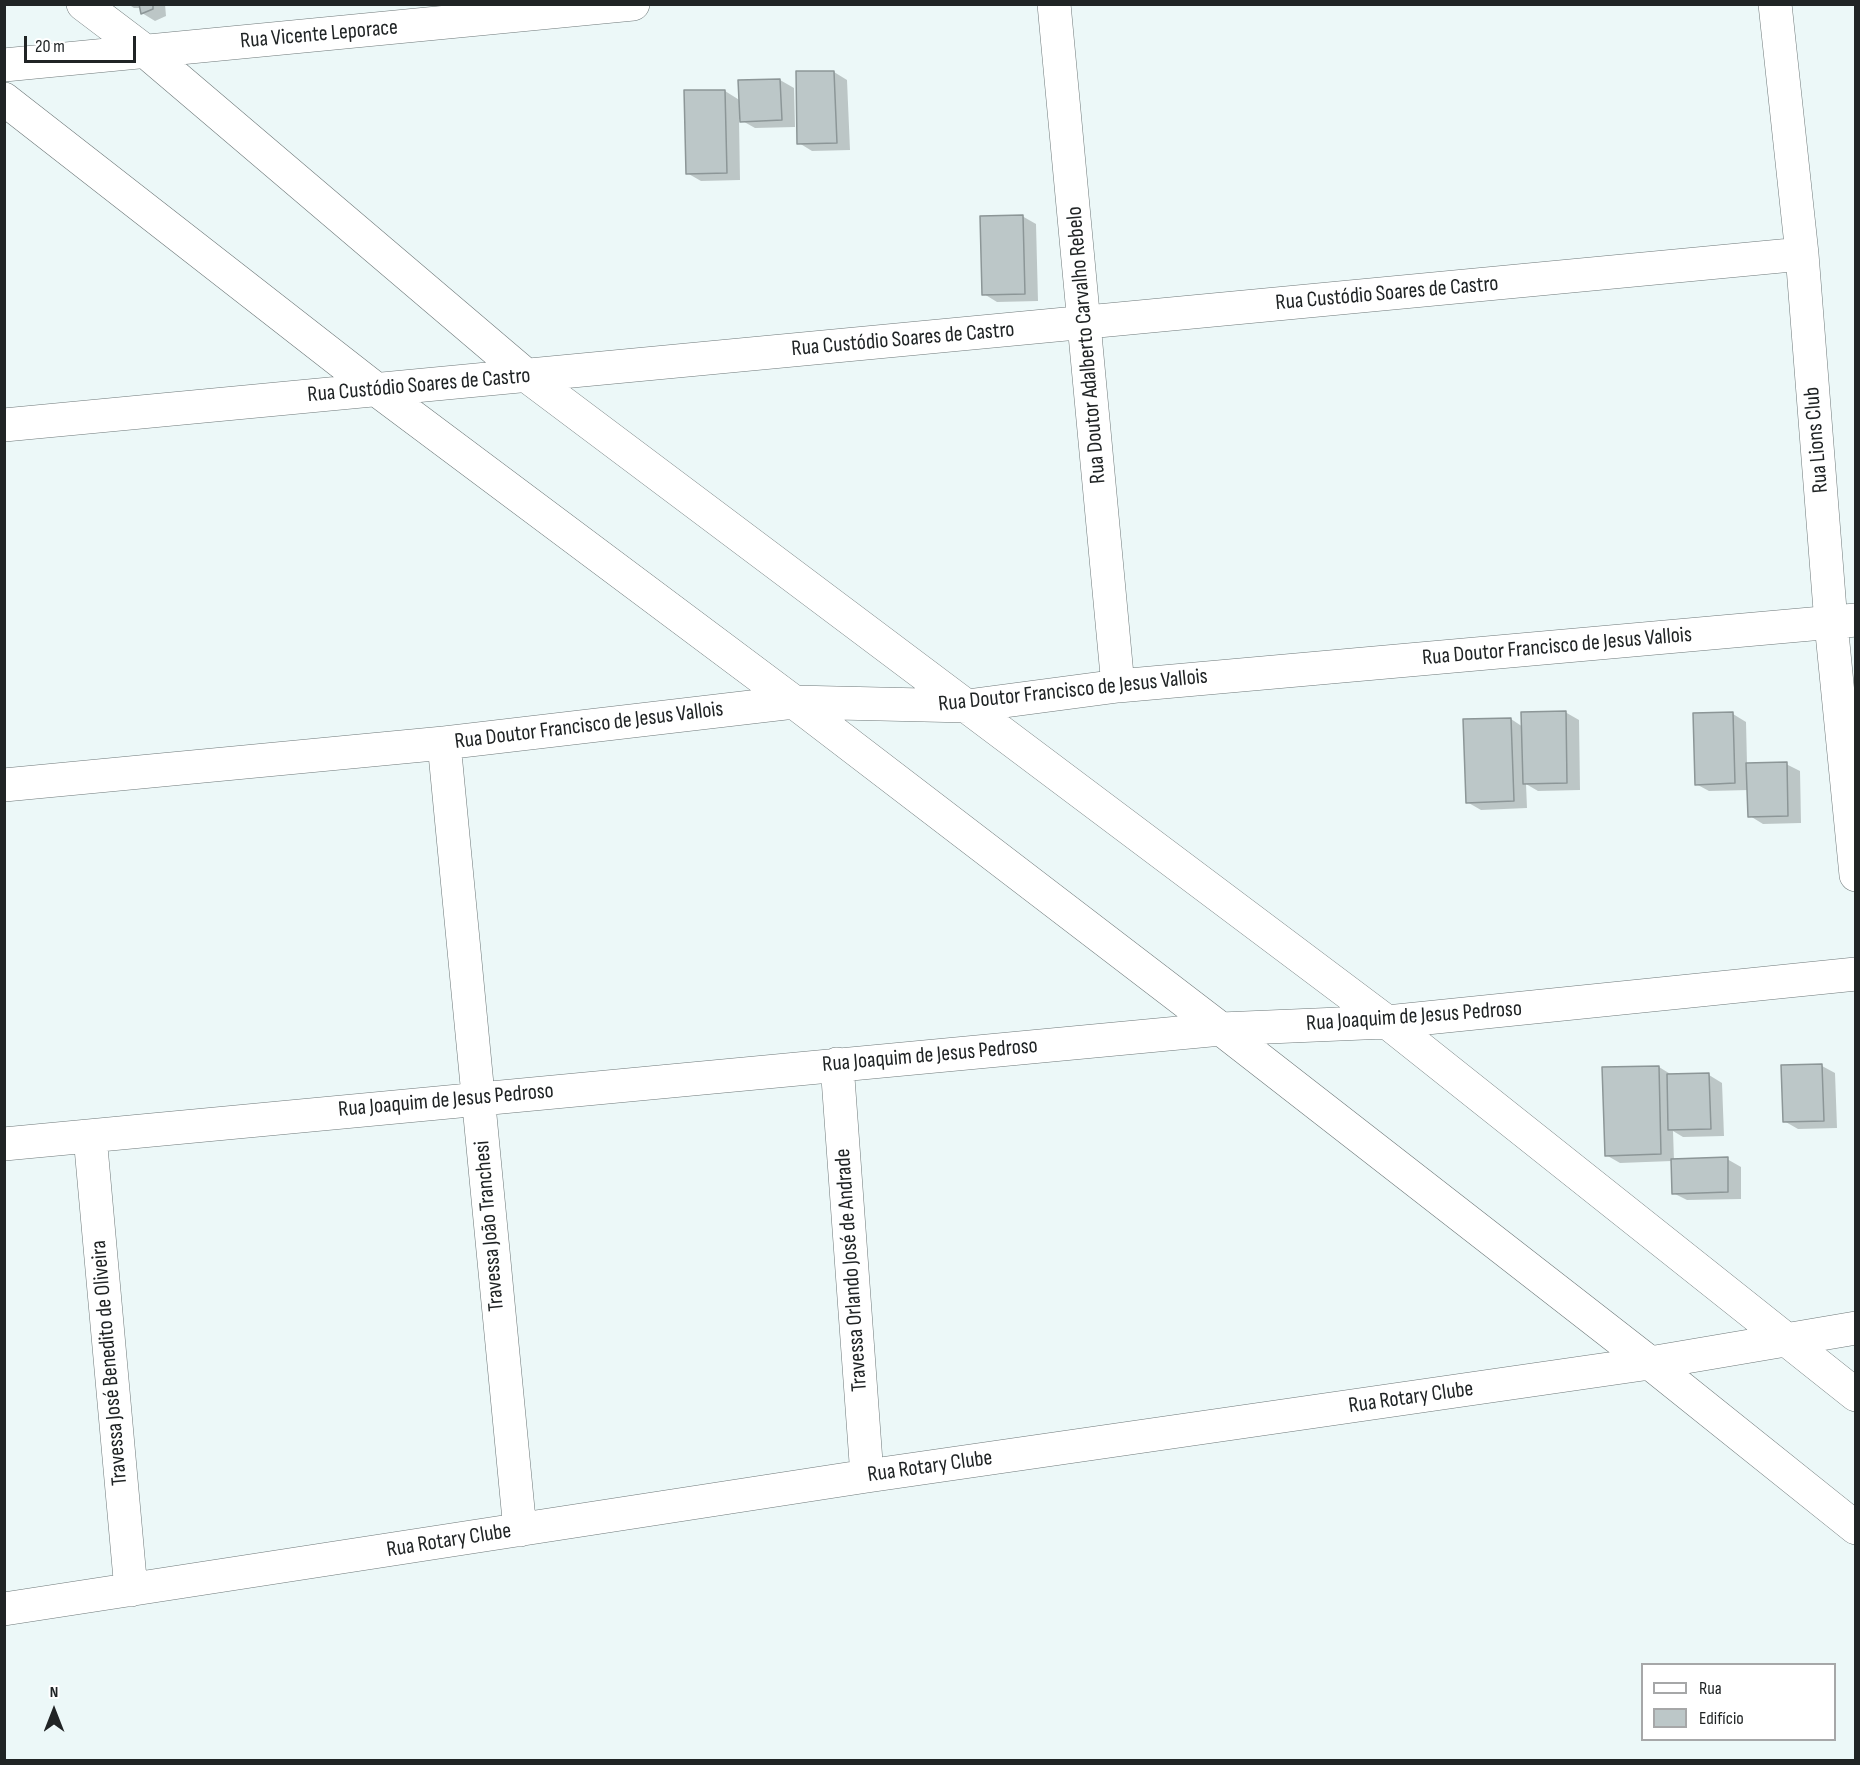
<!DOCTYPE html>
<meta charset="utf-8">
<style>
body{margin:0}
#map{position:relative;width:1860px;height:1765px;overflow:hidden;background:#ecf8f8;font-family:"Sofia Sans Condensed",sans-serif}
canvas{display:block}
.frame{position:absolute;inset:0;border:6px solid #202425;pointer-events:none}
.legend{position:absolute;left:1641px;top:1663px;width:195px;height:78px;box-sizing:border-box;background:#fff;border:2px solid #a6a7a8;margin:0;padding:8px 10px;list-style:none;font-size:18px;color:#202425}
.legend li{display:flex;align-items:center;gap:12px;height:30px}
.legend b{width:30px;border:2px solid #a6a7a8}
.north{position:absolute;left:24px;top:1681px;width:60px;height:60px;-webkit-text-stroke:4px #fff;paint-order:stroke;rotate:0deg;font-size:16px;font-weight:700;line-height:24px;text-align:center;color:#202425}
.north::after{content:'';display:block;margin:auto;width:21px;height:27px;background:#202425;clip-path:polygon(50% 0,100% 100%,50% 72%,0 100%)}
.scale{position:absolute;left:24px;top:36px;width:112px;height:27px;box-sizing:border-box;border:3px solid #202425;border-top:0;padding-left:8px;font-size:18px;line-height:21px;white-space:nowrap;color:#202425;-webkit-text-stroke:4px #fff;paint-order:stroke}
</style>
<div id="map">
<canvas width="1860" height="1765"></canvas>
<div class="frame"></div>
<ul class="legend">
<li><b style="height:8px;background:#fff"></b>Rua</li>
<li><b style="height:16px;background:#bcc7c8"></b>Edifício</li>
</ul>
<div class="north">N</div>
<div class="scale">20 m</div>
</div>
<script>
const g = document.querySelector('canvas').getContext('2d');
g.lineJoin = 'round';
function fill(path, color) { g.fillStyle = color; g.fill(path, 'evenodd'); }
function trace(path, color, width, dash) { g.strokeStyle = color; g.lineWidth = width; g.lineCap = dash ? 'butt' : 'round'; g.setLineDash(dash || []); g.stroke(path); }
function write(font, color, halo, rows, align = 'center') {
  g.font = font + ' "Sofia Sans Condensed",sans-serif'; g.lineWidth = 4.5; g.setLineDash([]); g.textBaseline = 'middle'; g.strokeStyle = halo; g.fillStyle = color; for (const [text, x, y, turn = 0] of rows) {
    g.save(); g.translate(x, y); g.rotate((+turn || 0) * Math.PI / 180); g.textAlign = isNaN(turn) ? turn : align; if (halo) g.strokeText(text, 0, 0); g.fillText(text, 0, 0); g.restore();
  }
}
fill(new Path2D(`
 M128,4H165L166,16L155,21L142,13L141,8H134Z
 M834,72L847,80L850,150L812,151L799,143Z
 M780,80L794,88L795,127L755,128L739,119L740,180L701,181L687,173L725,91L741,101L740,81Z
 M1022,216L1036,224L1038,301L997,302L984,294Z
 M1565,712L1579,720L1580,790L1538,791L1526,784L1527,808L1481,810L1467,802L1511,719L1523,727Z
 M1733,714L1746,722L1747,764H1786L1800,771L1801,823L1763,824L1750,816L1749,790L1709,791L1696,784Z
 M1822,1066L1835,1073L1837,1128L1798,1129L1784,1121Z
 M1659,1067L1672,1075H1709L1722,1083L1724,1136L1683,1137L1673,1131L1674,1161L1727,1159L1741,1167V1199L1687,1200L1673,1193L1672,1161L1620,1163L1606,1155Z`), '#0003');
const building = new Path2D(`
 M139,4H153V9L141,14Z
 M796,71H834L837,143L797,144Z
 M780,79L782,120L740,122L738,80Z
 M684,90H725L727,173L686,174Z
 M1023,215L1025,294L982,295L980,216Z
 M1566,711L1567,783L1523,784L1521,712Z
 M1733,712L1735,783L1695,785L1693,713Z
 M1511,718L1514,801L1466,803L1463,719Z
 M1787,762L1788,816L1748,817L1746,763Z
 M1822,1064L1824,1121L1783,1122L1781,1065Z
 M1659,1066L1661,1154L1605,1156L1602,1067Z
 M1709,1073L1711,1129L1668,1130L1667,1074Z
 M1728,1157V1192L1672,1194L1671,1159Z`);
fill(building, '#bcc7c8');
trace(building, '#8c9697', 1.5);
const minor = new Path2D(`
 M83,4L145,51L527,376L1387,1022L1856,1395
 M1054,4L1118,686
 M1775,4L1802,254L1831,623L1856,875
 M4,65L633,4
 M4,99L377,390L794,702L1221,1029L1650,1363L1856,1528
 M4,425L1802,254
 M444,743L520,1530
 M4,785L444,743L794,702L967,706L1118,686L1856,620
 M837,1064L867,1476
 M90,1136L131,1590
 M4,1144L1221,1029L1387,1022L1856,974
 M4,1609L867,1476L1650,1363L1856,1328`);
trace(minor, '#6e7879', 34);
trace(minor, '#fff', 33);
write('22px', '#202425', '#fff', [
 ["Rua Vicente Leporace",319,35,-5],
 ["Rua Custódio Soares de Castro",1387,294,-5],
 ["Rua Custódio Soares de Castro",903,340,-5],
 ["Rua Doutor Adalberto Carvalho Rebelo",1087,345,-95],
 ["Rua Custódio Soares de Castro",419,386,-5],
 ["Rua Lions Club",1817,440,-95],
 ["Rua Doutor Francisco de Jesus Vallois",1557,647,-5],
 ["Rua Doutor Francisco de Jesus Vallois",1073,691,-6],
 ["Rua Doutor Francisco de Jesus Vallois",589,726,-7],
 ["Rua Joaquim de Jesus Pedroso",1414,1017,-4],
 ["Rua Joaquim de Jesus Pedroso",930,1056,-5],
 ["Rua Joaquim de Jesus Pedroso",446,1101,-5],
 ["Travessa João Tranchesi",490,1226,-95],
 ["Travessa Orlando José de Andrade",852,1270,-94],
 ["Travessa José Benedito de Oliveira",110,1363,-95],
 ["Rua Rotary Clube",1411,1398,-8],
 ["Rua Rotary Clube",930,1467,-8],
 ["Rua Rotary Clube",449,1541,-9]
]);
</script>
